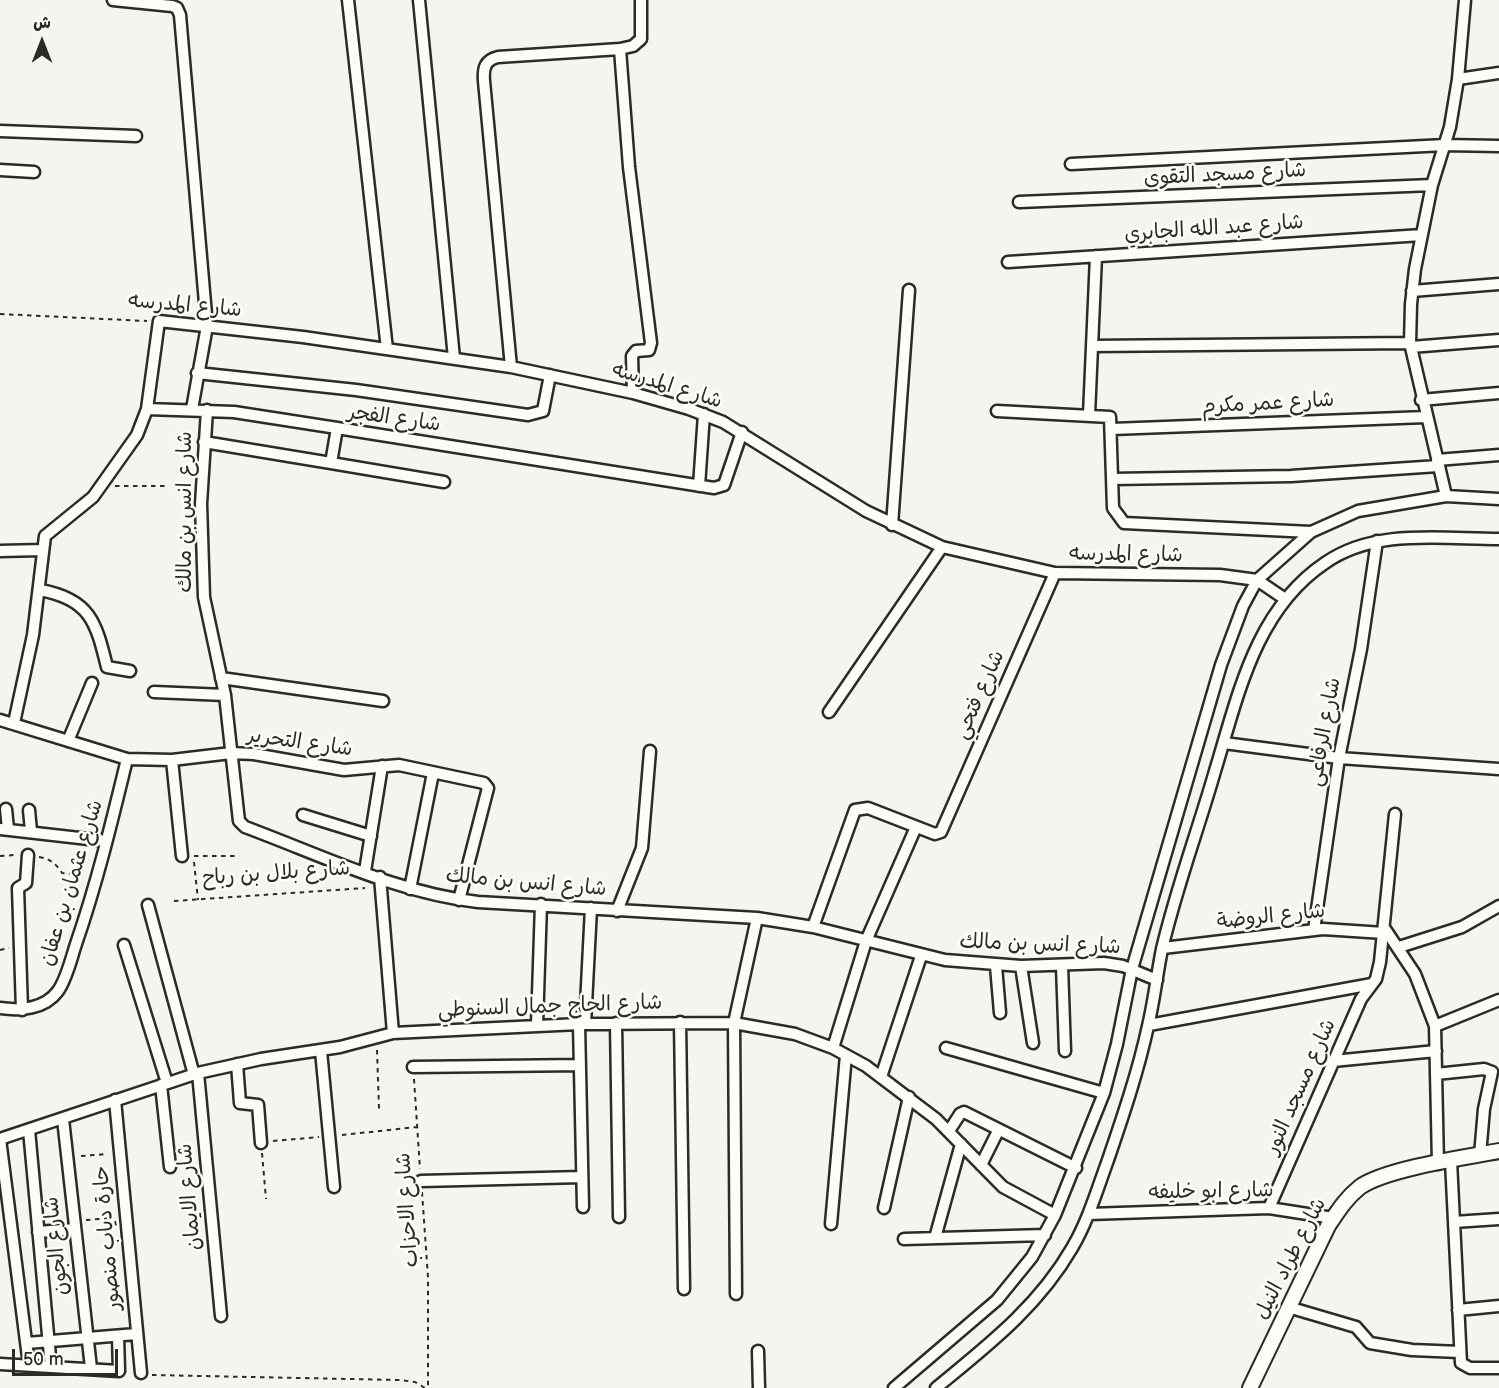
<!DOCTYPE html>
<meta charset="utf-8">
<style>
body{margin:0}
#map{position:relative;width:1499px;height:1388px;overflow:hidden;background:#f5f4ef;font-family:"Balsamiq Sans","Playpen Sans Arabic",sans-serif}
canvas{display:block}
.north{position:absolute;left:12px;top:12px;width:60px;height:60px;-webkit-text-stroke:4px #fdfcf7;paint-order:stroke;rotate:0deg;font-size:16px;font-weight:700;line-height:24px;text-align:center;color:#2b2b2b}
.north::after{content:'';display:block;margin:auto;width:21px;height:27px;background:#2b2b2b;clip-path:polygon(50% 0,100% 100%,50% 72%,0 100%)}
.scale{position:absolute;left:12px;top:1349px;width:106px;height:27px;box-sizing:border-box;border:3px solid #2b2b2b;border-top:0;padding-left:8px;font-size:18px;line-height:21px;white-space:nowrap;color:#2b2b2b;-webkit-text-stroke:4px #fdfcf7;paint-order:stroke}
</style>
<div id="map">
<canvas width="1499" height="1388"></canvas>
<div class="north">ش</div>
<div class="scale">50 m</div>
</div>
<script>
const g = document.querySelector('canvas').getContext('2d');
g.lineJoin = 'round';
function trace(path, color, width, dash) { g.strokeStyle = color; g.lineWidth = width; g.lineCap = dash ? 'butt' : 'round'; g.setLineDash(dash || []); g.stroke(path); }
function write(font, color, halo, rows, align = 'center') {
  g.font = font + ' "Balsamiq Sans","Playpen Sans Arabic",sans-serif'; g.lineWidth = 5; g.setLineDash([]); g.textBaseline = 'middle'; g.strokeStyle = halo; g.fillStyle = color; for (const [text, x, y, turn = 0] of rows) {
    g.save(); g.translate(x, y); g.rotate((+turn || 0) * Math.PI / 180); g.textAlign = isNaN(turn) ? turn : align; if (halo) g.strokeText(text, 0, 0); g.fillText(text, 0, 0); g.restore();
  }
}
const minor = new Path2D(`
 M113,0L172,6L177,8L180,15L207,326L192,409
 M348,0L387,349
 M419,0L454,358
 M1458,79L1499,73
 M0,131L136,136
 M1071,164L1445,145L1499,146
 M0,170L34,172
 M1019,202L1432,185
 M1008,262L1422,235
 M1412,291L1499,284
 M1092,346L1410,343
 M1411,347L1499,340
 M511,367L484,81C483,68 485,60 498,57L620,49
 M197,373L356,390L528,415L543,411L550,375
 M633,393L632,356L636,351L649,350L651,343L629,167L620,49L633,46L641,39V0
 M1421,400L1499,393
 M147,409L234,412L337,428
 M207,410L201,504L204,597L225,695L239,821L245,827C321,855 397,893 478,902L757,918L813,927L945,960L1021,966L1104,963L1123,966L1157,980
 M997,411L1110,417L1113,508L1124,523L1311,532
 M1089,415L1096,256
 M1112,429L1426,417
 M204,442L331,463L337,428L714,488L724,485L742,432
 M1437,460L1499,455
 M331,463L444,482
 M1113,479L1291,476L1438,466
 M699,486L704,414
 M1446,496L1410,343L1411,304L1415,269L1432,185L1450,127L1458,79L1465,0
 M892,525L909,290
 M0,551L42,550
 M40,590C90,599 96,622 107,667L130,671
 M221,678L383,701
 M154,692L225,695
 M829,712L942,547
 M0,720L127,759L172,760L231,753L254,754L344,770L399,765L484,783L488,788L459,900
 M14,723L33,635L45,536L93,497L137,435L147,409L159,321L303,337L511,367L633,393L689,409L723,422L866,511L942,547L1055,573L1220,575L1257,580L1285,599
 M68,741L92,683
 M1224,743L1339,758L1499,769
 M172,760L182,856
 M6,809L8,829
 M29,810L31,831
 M303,815L371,836
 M0,829L106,841
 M365,871L382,766
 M380,877L393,1033
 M410,889L433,773
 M148,905L194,1075
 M617,911L642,848L650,751
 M813,927L855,810L868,808L935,834L941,832L1055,573
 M1385,929L1415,974L1435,1026L1438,1164
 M1314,930L1339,758L1361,649L1377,541
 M124,945L167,1083
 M1399,947L1462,927L1499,906
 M1163,948L1323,929L1384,933
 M996,966L1000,1013
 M1021,966L1033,1043
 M1062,966L1065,1051
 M0,1008C20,1011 45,1009 58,991C67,978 71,959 76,944C97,883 112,821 127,759
 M22,1010L18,888L26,883L28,855
 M680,1022L684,1289
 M616,1023L619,1217
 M579,1024L583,1207
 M585,1024L591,908
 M537,1025L541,904
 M1149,1025L1372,984
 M1435,1026L1499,1000
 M833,1048L866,941L916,827
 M946,1048L1104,1093
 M321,1051L334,1187
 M1333,1061L1436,1051
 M237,1064L240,1103L258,1105L261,1143
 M413,1067L580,1065
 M198,1073L221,1316
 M1436,1074L1484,1069L1492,1072L1484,1109L1480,1155
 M881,1077L921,956
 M161,1085L170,1167
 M115,1100L141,1373
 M63,1119L91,1368
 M29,1130L51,1367
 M949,1131L960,1114L964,1112L1076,1168
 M0,1139L198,1073L261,1059L340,1047L393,1033L579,1024L734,1023L795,1034L833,1048L866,1066L936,1119L1003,1187L1055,1215
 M0,1139L29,1365
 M1451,1161L1461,1363L1470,1368H1499
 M981,1165L998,1131
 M421,1181L582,1177
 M884,1208L909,1097
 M1269,1208L1361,999L1376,979L1380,962L1395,814
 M1089,1214L1269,1208L1333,1218
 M1454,1222L1499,1219
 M831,1224L846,1055
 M38,1232L75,1229
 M935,1238L961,1144
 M904,1239L1045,1235
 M736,1294L734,1023L757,918
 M1288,1307L1356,1327L1370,1343L1412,1350L1460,1352
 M1458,1310L1499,1306
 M27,1343L136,1334
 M758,1351L759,1388
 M0,1364L119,1371L118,1336
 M894,1388L997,1300L1032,1257L1055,1215L1104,1093L1117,1044L1132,969L1221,665L1243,606L1257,580L1311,532L1358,511L1446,496L1499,499
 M936,1388C987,1346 1038,1307 1072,1248C1088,1221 1097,1190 1108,1160C1123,1116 1138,1072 1148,1026C1154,1001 1157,974 1162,949C1176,889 1198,830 1215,771C1238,696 1255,610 1325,563C1375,528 1441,539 1499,539`);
const tertiary = new Path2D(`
 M1250,1388L1328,1226C1338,1211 1346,1198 1360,1187C1385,1169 1466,1157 1499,1151`);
trace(minor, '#2b2b2b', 15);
trace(tertiary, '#2b2b2b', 18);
trace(new Path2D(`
 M0,314L147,321
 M115,486H167
 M0,856L15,855
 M194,856H239
 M39,857C51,859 56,864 62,873L86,875
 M194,862L198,900
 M174,901L365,888
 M0,950L9,948
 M377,1050L379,1109
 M414,1079L420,1169
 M342,1135L417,1127
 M273,1141L319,1137
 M262,1153L266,1199
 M81,1156L108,1154
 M422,1192L428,1277V1388
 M86,1220L114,1218
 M152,1375L400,1380L415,1382L425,1388`), '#2b2b2b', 2, [4.5, 4.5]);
trace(minor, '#fdfcf7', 10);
trace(tertiary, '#fdfcf7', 14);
write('21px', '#2b2b2b', '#fdfcf7', [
 ["شارع مسجد التقوى",1225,175,-3],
 ["شارع عبد الله الجابري",1214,229,-4],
 ["شارع المدرسه",185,306,5],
 ["شارع المدرسه",667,386,17],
 ["شارع عمر مكرم",1268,404,-3],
 ["شارع الفجر",394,419,8],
 ["شارع انس بن مالك",186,512,-90],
 ["شارع المدرسه",1126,555,1],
 ["شارع فتحي",980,695,-66],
 ["شارع الرفاعى",1325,732,-80],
 ["شارع التحرير",300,743,8],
 ["شارع بلال بن رباح",276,874,-4],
 ["شارع عثمان بن عفان",72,883,-73],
 ["شارع انس بن مالك",526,883,5],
 ["شارع الروضة",1271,917,-6],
 ["شارع انس بن مالك",1040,945,2],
 ["شارع الحاج جمال السنوطي",550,1007,-2],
 ["شارع مسجد النور",1301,1087,-66],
 ["شارع ابو خليفه",1211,1192,-1],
 ["شارع الايمان",190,1197,-95],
 ["شارع الاحزاب",408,1210,-94],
 ["حارة دياب منصور",108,1238,-95],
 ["شارع الجون",57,1246,-96],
 ["شارع طراد النيل",1291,1259,-63]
]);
</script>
